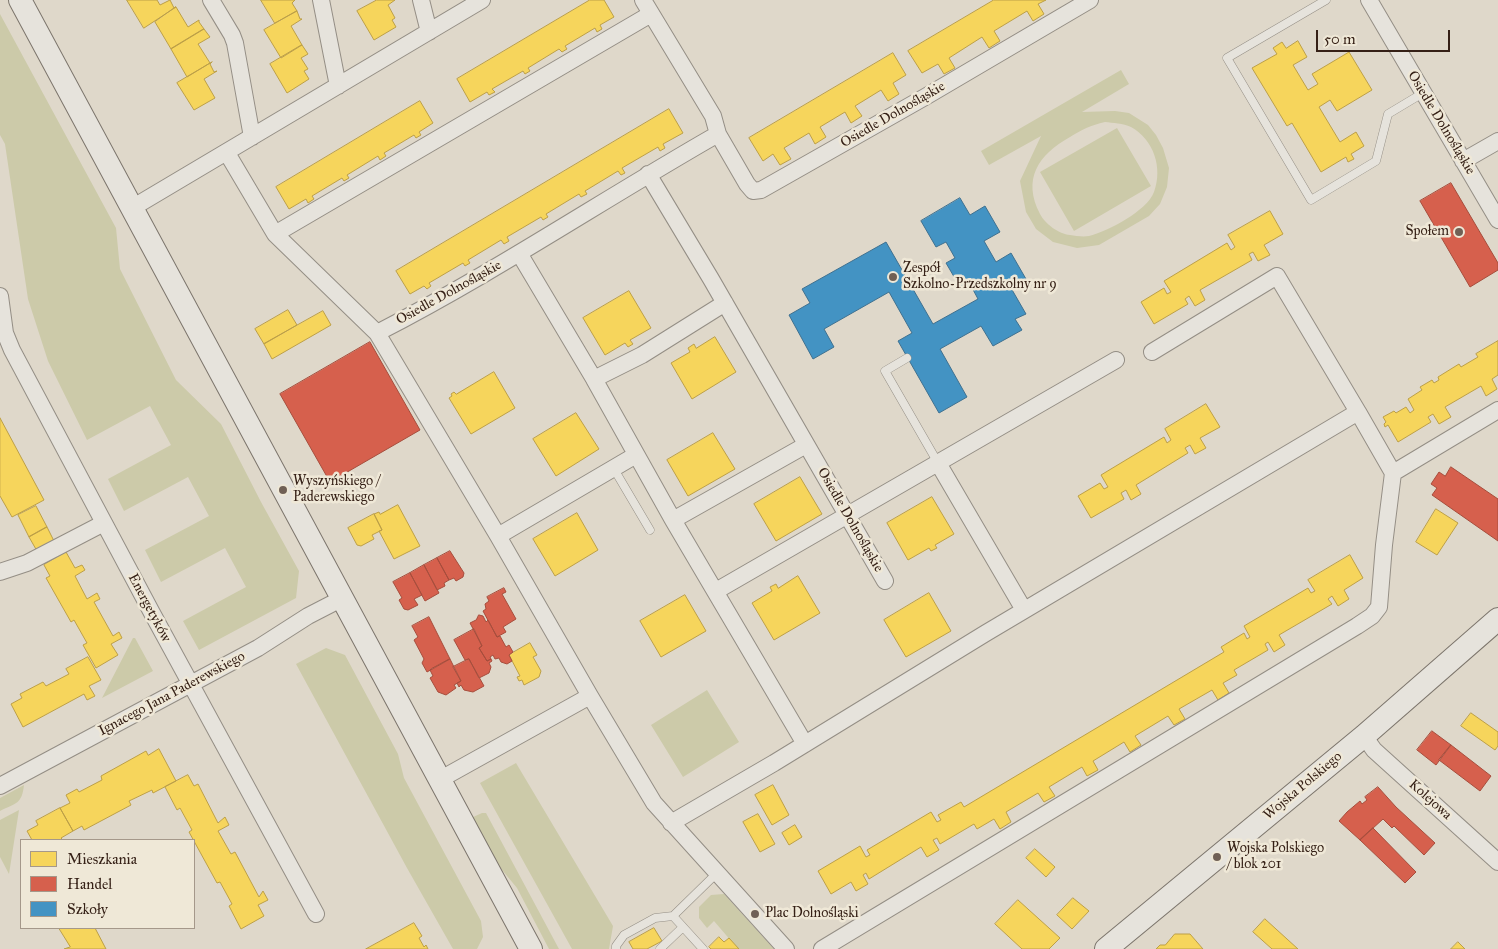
<!DOCTYPE html>
<meta charset="utf-8">
<style>
body{margin:0}
#map{position:relative;width:1498px;height:949px;overflow:hidden;background:#dfd8ca;font-family:"IM FELL Great Primer",serif}
canvas{display:block}
.legend{position:absolute;left:20px;top:839px;width:175px;height:90px;box-sizing:border-box;background:#efe8d7;border:1px solid #a5988a;margin:0;padding:6px 9px;list-style:none;font-size:15px;color:#352016}
.legend li{display:flex;align-items:center;gap:10px;height:25px}
.legend b{width:25px;border:1px solid #a5988a}
.scale{position:absolute;left:1316px;top:30px;width:134px;height:22px;box-sizing:border-box;border:2px solid #352016;border-top:0;padding-left:6px;font-size:15px;line-height:18px;white-space:nowrap;color:#352016;-webkit-text-stroke:4px #efe8d7;paint-order:stroke}
</style>
<div id="map">
<canvas width="1498" height="949"></canvas>
<ul class="legend">
<li><b style="height:14px;background:#f6d55c"></b>Mieszkania</li>
<li><b style="height:14px;background:#d6604d"></b>Handel</li>
<li><b style="height:14px;background:#4393c3"></b>Szkoły</li>
</ul>
<div class="scale">50 m</div>
</div>
<script>
const g = document.querySelector('canvas').getContext('2d');
g.lineJoin = 'round';
function fill(path, color) { g.fillStyle = color; g.fill(path, 'evenodd'); }
function trace(path, color, width, dash) { g.strokeStyle = color; g.lineWidth = width; g.lineCap = dash ? 'butt' : 'round'; g.setLineDash(dash || []); g.stroke(path); }
function write(font, color, halo, rows, align = 'center') {
  g.font = font + ' "IM FELL Great Primer",serif'; g.lineWidth = 5; g.setLineDash([]); g.textBaseline = 'middle'; g.strokeStyle = halo; g.fillStyle = color; for (const [text, x, y, turn = 0] of rows) {
    g.save(); g.translate(x, y); g.rotate((+turn || 0) * Math.PI / 180); g.textAlign = isNaN(turn) ? turn : align; if (halo) g.strokeText(text, 0, 0); g.fillText(text, 0, 0); g.restore();
  }
}
fill(new Path2D(`
 M0,14L116,228L120,269L176,380L221,424L261,502L299,571L296,598L199,650L183,621L246,587L225,548L161,582L145,550L209,516L188,477L124,511L108,479L171,445L150,406L87,440L48,361L28,299L5,144L0,135Z
 M1121,70L1129,84L1082,112L1115,111L1129,113L1148,125L1156,135L1163,148L1169,168L1167,187L1160,204L1149,216L1099,245L1077,248L1053,242L1036,229L1026,212L1020,181L1041,136L989,165L981,151ZM1105,122C1113,123 1123,123 1131,127C1154,140 1163,168 1154,192C1147,211 1108,231 1089,236C1083,237 1076,236 1070,235C1059,234 1045,224 1040,214C1022,179 1038,155 1070,137C1081,130 1091,125 1105,122Z
 M1117,128L1151,186L1074,231L1040,172Z
 M133,638H135L153,671L102,698Z
 M326,648L345,655L398,754L404,778L481,921L483,937L477,949H453L407,868L296,664Z
 M707,690L739,742L683,777L651,725Z
 M516,763L613,926L609,949H572L480,783Z
 M24,785C22,804 16,803 0,811V798Z
 M19,810L9,874L0,857V820Z
 M482,813H486L559,949H549L517,888L493,859L471,818Z
 M724,894L774,949H738L714,921L707,928L699,918V907L711,895Z`), '#cccaa9');
const homes = new Path2D(`
 M127,0H157L160,5L170,0L174,8L176,7L144,28Z
 M261,0H295L292,3L297,11L275,23Z
 M377,0H395L388,5L395,18L392,20L396,27L374,40L357,11Z
 M590,0H604L614,17L600,25L602,29L597,32L595,28L565,46L567,49L562,52L559,49L528,68L530,71L525,74L523,71L492,89L495,92L489,95L487,92L470,102L457,79Z
 M994,0H1046L1038,4L1044,14L1033,21L1027,11L994,31L1000,41L989,48L982,37L949,58L955,68L944,74L938,64L922,73L908,51Z
 M176,7L188,27L199,20V22L204,29L171,49L155,22Z
 M297,11L300,19H302L291,26L302,45L281,58L264,30Z
 M204,29L210,37L198,44L210,63L187,77L171,49Z
 M1298,41L1307,57L1293,65L1308,90L1318,84L1312,74L1349,52L1372,90L1337,111L1330,100L1319,107L1340,142L1356,132L1364,146L1351,154L1354,159L1348,162L1346,157L1321,172L1292,123L1287,126L1252,68L1277,54L1273,48L1282,42L1286,48Z
 M302,45L308,54L301,58L308,69L304,71L309,79L287,93L270,64Z
 M893,53L906,75L893,83L899,94L888,101L881,90L855,106L862,116L851,123L845,112L820,127L826,137L815,144L809,133L784,148L791,159L780,165L773,154L763,161L749,138Z
 M212,62L210,64L214,72L217,71L204,79L215,98L194,110L177,83Z
 M420,101L433,123L419,132L421,135L416,138L414,135L384,153L386,156L380,160L378,156L347,175L349,178L344,181L342,178L312,196L314,199L308,203L306,199L289,209L276,187Z
 M669,109L683,133L663,144L665,148L660,151L658,147L622,168L625,173L621,175L618,171L585,191L587,194L581,197L579,194L546,214L548,217L543,220L541,217L507,237L509,241L504,244L501,240L468,260L470,263L465,266L463,263L429,283L431,286L427,289L424,286L410,294L396,271Z
 M1270,211L1283,234L1264,245L1270,255L1258,261L1253,252L1249,254L1252,260L1200,290L1205,300L1195,306L1189,296L1185,299L1188,304L1154,324L1141,302L1164,288L1167,294L1171,292L1164,281L1227,243L1231,250L1235,247L1228,235Z
 M629,291L651,328L630,340L633,344L628,347L625,343L605,355L583,318Z
 M288,310L297,325L264,344L255,329Z
 M323,311L331,325L272,359L264,344Z
 M715,337L736,372L692,399L671,363L690,352L688,348L694,344L696,348Z
 M1498,341V375L1492,379L1497,389L1486,396L1481,386L1445,407L1451,417L1439,424L1433,414L1428,417L1431,422L1398,442L1388,425L1385,427L1384,424L1386,422L1383,417L1394,411L1396,413L1406,407L1410,413L1414,410L1408,399L1422,390L1420,387L1432,380L1434,383L1439,380L1438,377L1459,364L1461,367L1478,357L1476,354Z
 M494,372L515,408L471,434L449,398L452,396L451,394L454,392L456,394Z
 M1206,404L1220,427L1200,438L1206,448L1195,454L1190,445L1185,448L1188,453L1136,485L1141,494L1131,500L1126,490L1121,493L1124,499L1091,518L1078,496L1100,483L1104,489L1108,487L1101,475L1164,437L1167,443L1171,440L1165,429Z
 M576,413L599,449L556,476L533,439Z
 M0,418L44,500L12,517L0,496Z
 M713,433L735,469L688,496L667,460Z
 M800,477L822,514L776,541L754,504Z
 M932,497L954,534L935,545L937,548L931,551L929,548L908,560L887,523Z
 M398,505L420,546L394,559L379,531L382,530L374,514L379,512L380,514Z
 M36,506L47,527L29,537L18,515Z
 M1436,509L1458,523L1437,555L1416,542Z
 M577,513L598,550L555,576L533,539Z
 M374,514L382,530L372,535L374,539L361,546L357,545L348,528Z
 M47,527L54,541L37,551L29,537Z
 M66,552L75,568L82,565L85,570L75,576L87,599L97,593L100,599L94,602L113,636L119,632L122,638L111,644L118,655L96,668L83,645L87,643L74,620L71,622L46,578L50,576L44,565Z
 M1350,555L1363,578L1344,590L1349,599L1338,606L1332,596L1328,599L1332,604L1279,635L1285,645L1274,652L1268,642L1265,644L1268,650L1234,670L1237,675L1223,683L1229,693L1218,700L1212,690L1179,709L1185,719L1174,725L1168,716L1135,736L1141,745L1130,752L1124,742L1093,761L1098,770L1087,776L1082,767L1049,787L1055,796L1044,802L1038,793L1006,812L1011,822L1000,829L994,819L977,829L974,824L940,844L937,838L933,840L939,850L927,857L921,847L869,879L866,873L863,875L868,884L856,891L851,882L831,894L818,871L860,846L866,857L870,855L867,850L931,812L937,822L941,820L938,815L961,802L964,807L1224,652L1221,647L1244,633L1247,639L1250,637L1244,626L1308,588L1311,593L1315,591L1308,580Z
 M798,576L820,613L774,640L752,603L772,591L770,587L776,584L778,588Z
 M929,593L951,631L906,657L884,620Z
 M685,595L706,631L661,657L640,621Z
 M530,643L537,655L533,657L541,671L539,677L524,685L522,680L519,681L517,677L520,676L509,655Z
 M88,657L101,680L89,686L95,696L87,700L84,694L23,727L11,704L22,698L20,694L43,682L46,686L69,674L66,669Z
 M1471,713L1498,732V746L1495,750L1461,726Z
 M159,749L176,781L153,793L152,790L129,801L131,805L84,830L82,826L73,831L60,808L70,803L66,795L77,789L79,792L102,780L101,776L146,751L148,755Z
 M188,775L194,786L198,784L218,823L225,817L229,825L218,831L231,854L235,852L259,897L263,891L268,900L258,905L264,916L241,929L229,906L232,904L220,882L217,883L189,832L192,830L180,808L177,810L165,787Z
 M773,785L789,815L772,825L755,795Z
 M60,808L73,831L61,838L63,840H32L27,831L38,825L36,821Z
 M758,814L775,844L760,852L743,822Z
 M795,825L802,837L789,845L782,833Z
 M1035,849L1055,867L1046,877L1026,858Z
 M1073,898L1089,911L1072,929L1057,915Z
 M1018,900L1060,938L1049,949H1022L995,924Z
 M1265,919L1298,949H1272L1253,932Z
 M414,923L422,936L419,938L424,947L426,945L428,949H366Z
 M59,928H95L106,949H64L70,947Z
 M654,928L662,941L647,949H633L629,942Z
 M1175,934H1190L1203,949H1156L1160,945H1165Z
 M719,937L724,942L729,938L739,949H711L709,947Z
 M1458,942L1465,949H1451Z`);
fill(homes, '#f6d55c');
trace(homes, '#bc9f47', 1);
const shops = new Path2D(`
 M1451,183L1498,263V270L1470,287L1420,201Z
 M370,342L420,430L330,482L280,394Z
 M1451,467L1498,499V541L1432,495L1437,488L1431,484L1439,472L1445,476Z
 M450,551L464,573L463,577L456,581L454,578L449,580L437,558Z
 M437,558L449,580L444,583L445,586L437,590L424,565Z
 M424,565L439,593L425,601L410,573Z
 M410,573L422,595L414,599L418,605L408,610L404,609L399,600L402,598L393,582Z
 M504,588L506,592L502,594L516,619L503,627L506,632L497,637L483,611L486,609L485,604L489,601L487,597Z
 M479,615L483,616L486,622L488,620L497,637L500,636L506,647L509,645L513,652L509,655L512,661L507,664L501,662L499,658L495,659L493,655L490,657L491,659L487,661L479,648L482,646L470,623L476,620Z
 M429,617L450,659L427,672L422,663L424,659L414,640L418,637L412,626Z
 M474,629L482,646L479,648L487,661L491,659L492,661L489,663L491,667L489,673L479,678L469,659L465,660L454,640Z
 M450,659L461,681L454,685L456,688L446,695L438,692L430,678L433,676L430,670L431,669Z
 M469,659L484,686L473,692L464,690L461,685L459,687L457,683L461,681L453,667Z
 M1432,731L1451,745L1436,765L1417,750Z
 M1451,745L1491,776L1480,791L1439,760Z
 M1378,787L1396,807L1435,843L1424,855L1394,826L1392,828L1383,819L1360,840L1339,821L1347,812L1360,801L1362,804L1367,800L1365,797Z
 M1373,828L1416,872L1405,883L1360,840Z`);
fill(shops, '#d6604d');
trace(shops, '#a64d3c', 1);
const schools = new Path2D(`
 M960,198L970,215L985,206L1000,232L984,241L996,262L1011,253L1026,279L1011,288L1026,314L1015,319L1022,330L993,346L981,326L940,349L967,397L939,413L898,341L912,333L889,292L824,329L834,347L813,359L789,315L810,303L802,289L886,242L933,324L978,299L969,282L960,287L946,263L955,258L946,242L936,247L921,221Z`);
fill(schools, '#4393c3');
trace(schools, '#3f708f', 1);
const lane = new Path2D(`
 M1326,0L1227,58L1311,200L1376,161L1388,114L1423,93
 M907,358L885,371L938,463
 M614,469L650,530
 M673,916L717,873
 M616,949V946L624,935L655,918L673,916L703,949
 M660,949L683,927`);
const street = new Path2D(`
 M211,0L232,35L235,43L252,137
 M321,0L338,86
 M421,0L429,32
 M643,0L713,116L718,134L747,184L753,191L761,190L925,97L1090,0
 M1369,0L1498,220
 M227,153L275,234L377,333L498,536L590,696L654,803L786,949
 M1463,161L1498,141
 M648,174L711,279L885,581
 M132,208L482,0
 M275,234L651,14
 M519,253L594,379L673,520L805,744
 M0,296L5,333L12,350L152,613L316,914
 M377,333C494,273 604,199 718,134
 M1152,352L1277,276L1358,412
 M594,379L642,355L725,303
 M938,463L1024,610
 M673,520L806,445
 M498,536L636,455
 M0,572L27,563L104,523
 M716,591L1116,360
 M1364,736L1374,750L1498,862
 M439,780L590,696
 M0,786L258,648L308,616L341,599
 M671,823L774,763L986,633L1358,412L1393,473
 M822,949L1357,626L1372,616L1379,607L1384,545L1393,473L1498,410`);
const secondary = new Path2D(`
 M20,0L531,949
 M1106,949L1364,736L1498,619`);
trace(lane, '#948e85', 9);
trace(street, '#948e85', 18);
trace(secondary, '#7c756c', 24);
trace(lane, '#e6e3dc', 8);
trace(street, '#e6e3dc', 16);
trace(secondary, '#e6e3dc', 22);
for (const [x, y, r, color] of [
 [1459,232,5,"#706055"],
 [893,277,5,"#706055"],
 [283,490,5,"#706055"],
 [1217,857,5,"#706055"],
 [755,914,5,"#706055"]
]) { const dot = new Path2D(); dot.arc(x, y, r, 0, 2 * Math.PI); g.fillStyle = color; g.fill(dot); trace(dot, '#efe8d7', 2); }
write('14px', '#352016', '#efe8d7', [
 ["Osiedle Dolnośląskie",893,115,-30],
 ["Osiedle Dolnośląskie",1441,123,59],
 ["Osiedle Dolnośląskie",449,293,-29],
 ["Osiedle Dolnośląskie",850,520,60],
 ["Energetyków",149,608,62],
 ["Ignacego Jana Paderewskiego",172,694,-28],
 ["Wojska Polskiego",1303,786,-40],
 ["Kolejowa",1430,800,42]
]);
write('14px', '#352016', '#efe8d7', [
 ["Społem",1449,232,"right"],
 ["Zespół",903,269],
 ["Szkolno-Przedszkolny nr 9",903,285],
 ["Wyszyńskiego /",293,482],
 ["Paderewskiego",293,498],
 ["Wojska Polskiego",1227,849],
 ["/ blok 201",1227,865],
 ["Plac Dolnośląski",765,914]
], 'left');
</script>
